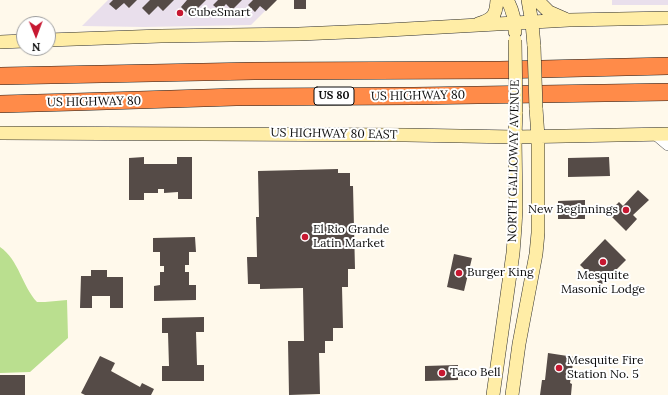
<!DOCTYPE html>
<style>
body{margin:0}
#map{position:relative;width:668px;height:395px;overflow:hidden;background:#fff9eb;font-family:Lora,serif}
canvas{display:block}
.north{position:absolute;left:16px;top:16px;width:40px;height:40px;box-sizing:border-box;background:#fff;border:1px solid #9e9e9e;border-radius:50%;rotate:179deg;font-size:11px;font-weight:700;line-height:16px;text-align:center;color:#0c0c0c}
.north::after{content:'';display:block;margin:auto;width:14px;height:18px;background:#c71831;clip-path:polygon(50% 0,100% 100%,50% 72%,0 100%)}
</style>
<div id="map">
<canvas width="668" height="395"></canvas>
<div class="north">N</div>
</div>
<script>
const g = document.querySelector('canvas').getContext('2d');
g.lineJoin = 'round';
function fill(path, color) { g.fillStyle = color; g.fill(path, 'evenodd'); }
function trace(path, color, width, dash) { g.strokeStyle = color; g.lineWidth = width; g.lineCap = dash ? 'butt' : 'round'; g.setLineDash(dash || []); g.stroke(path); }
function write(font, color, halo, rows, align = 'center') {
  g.font = font + ' Lora,serif'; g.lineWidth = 4; g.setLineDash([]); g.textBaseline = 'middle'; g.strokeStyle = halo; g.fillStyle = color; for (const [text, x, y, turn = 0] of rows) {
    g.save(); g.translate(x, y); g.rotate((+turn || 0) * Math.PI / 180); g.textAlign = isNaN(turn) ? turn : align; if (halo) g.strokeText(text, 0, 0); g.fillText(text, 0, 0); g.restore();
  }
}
fill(new Path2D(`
 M108,0H276L251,25L144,27L82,26Z
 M612,0H668V5H612Z`), '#e9dfec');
fill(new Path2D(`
 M0,247C19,260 22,286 37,302H45L67,300L68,338L30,372L0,373Z`), '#badf8f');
fill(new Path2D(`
 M113,0H137L129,8L124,3L116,10L109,4Z
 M150,0H174L163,11L158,6L149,15L142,8Z
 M187,0H206L190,16L181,7Z
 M218,0H242L232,10L226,4L220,11L213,5Z
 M253,0H277L266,11L260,6L255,12L248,5Z
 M294,0H306V9H294Z
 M144,157V164H177V157H192V199H178V192L164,193V189H158V193H144V200H129V158Z
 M609,157L610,176L568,177V158Z
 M338,169V173H350V186H353L355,269H348V287H342L343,328H333V341H325V353H319L320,394L289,395L288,341H304L303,288L260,289V284H248L247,257H257L256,217H259L258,171Z
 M638,190L649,200L633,215L637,219L626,231L608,213L619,202L623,206Z
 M585,200V219H558V201Z
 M195,237L196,252H189V265H185V272H189V285H196V300L154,301V286L160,285V272H164V266H160V252H153V238Z
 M605,239L626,260L601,285L580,265Z
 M454,254L472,258L464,291L447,287Z
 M91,270H107V277H123V308H110V296H92V308H80L81,276H91Z
 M204,317V332H196L197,365H204V381H162V366H169L168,333H162V318Z
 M548,353L574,357L570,383L572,384L571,395H540L542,380H545Z
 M100,356L115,363L111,371L140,387L142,383L154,389L151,395H85L81,393Z
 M458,365V380L425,381V366Z
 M0,375H25V395H0Z`), '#554b47');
const tertiary = new Path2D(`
 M655,134L668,145`);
const secondary = new Path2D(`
 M507,0C513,10 515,20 515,32
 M528,0L532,23L534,46
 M537,0L549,12L565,19
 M478,24C493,19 496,16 497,0
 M48,40L161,36L299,34L370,31L569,20L668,18
 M0,42L24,41
 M0,133L406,135L515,137L668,134
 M493,395L513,253L515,227L516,209L515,137L516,112
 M512,395L519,344L536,254L538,233V137L536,108`);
const motorway = new Path2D(`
 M0,76L254,71L500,70L668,66
 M0,104L74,102L236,97L414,96L668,92`);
trace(tertiary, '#3f3f3f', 12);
trace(secondary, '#2e2e2e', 14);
trace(motorway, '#1d1d1d', 18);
trace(tertiary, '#fff', 11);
trace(secondary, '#ffeda6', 13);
trace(motorway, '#ff8b49', 17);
const secondaryBridge = new Path2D(`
 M515,40L516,112
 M534,46L536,108`);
trace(secondaryBridge, '#2e2e2e', 14, []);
trace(secondaryBridge, '#ffeda6', 13);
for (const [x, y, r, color] of [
 [180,13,4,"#c71831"],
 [626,210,4,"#c71831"],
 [305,237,4,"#c71831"],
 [603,262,4,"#c71831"],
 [459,273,4,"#c71831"],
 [559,368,4,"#c71831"],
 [442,373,4,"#c71831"]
]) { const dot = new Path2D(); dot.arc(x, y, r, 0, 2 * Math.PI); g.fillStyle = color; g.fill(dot); trace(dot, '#fff', 1.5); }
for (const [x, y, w] of [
 [334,96,40]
]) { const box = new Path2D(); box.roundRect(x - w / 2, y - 9, w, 18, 3); g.fillStyle = '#fff'; g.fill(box); trace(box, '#0c0c0c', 1); }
write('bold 11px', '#0c0c0c', null, [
 ["US 80",334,96]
]);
write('12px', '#0c0c0c', '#fff', [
 ["CubeSmart",188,13],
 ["New Beginnings",618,210,"right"],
 ["El Rio Grande",313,230],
 ["Latin Market",313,244],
 ["Burger King",467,273],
 ["Mesquite",603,276,"center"],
 ["Masonic Lodge",603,290,"center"],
 ["Mesquite Fire",567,361],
 ["Station No. 5",567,375],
 ["Taco Bell",450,373]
], 'left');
write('12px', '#0c0c0c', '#fff', [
 ["US HIGHWAY 80",418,96,-1],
 ["US HIGHWAY 80",94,102,-1],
 ["US HIGHWAY 80 EAST",334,134,1],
 ["NORTH GALLOWAY AVENUE",514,161,-89]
]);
</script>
